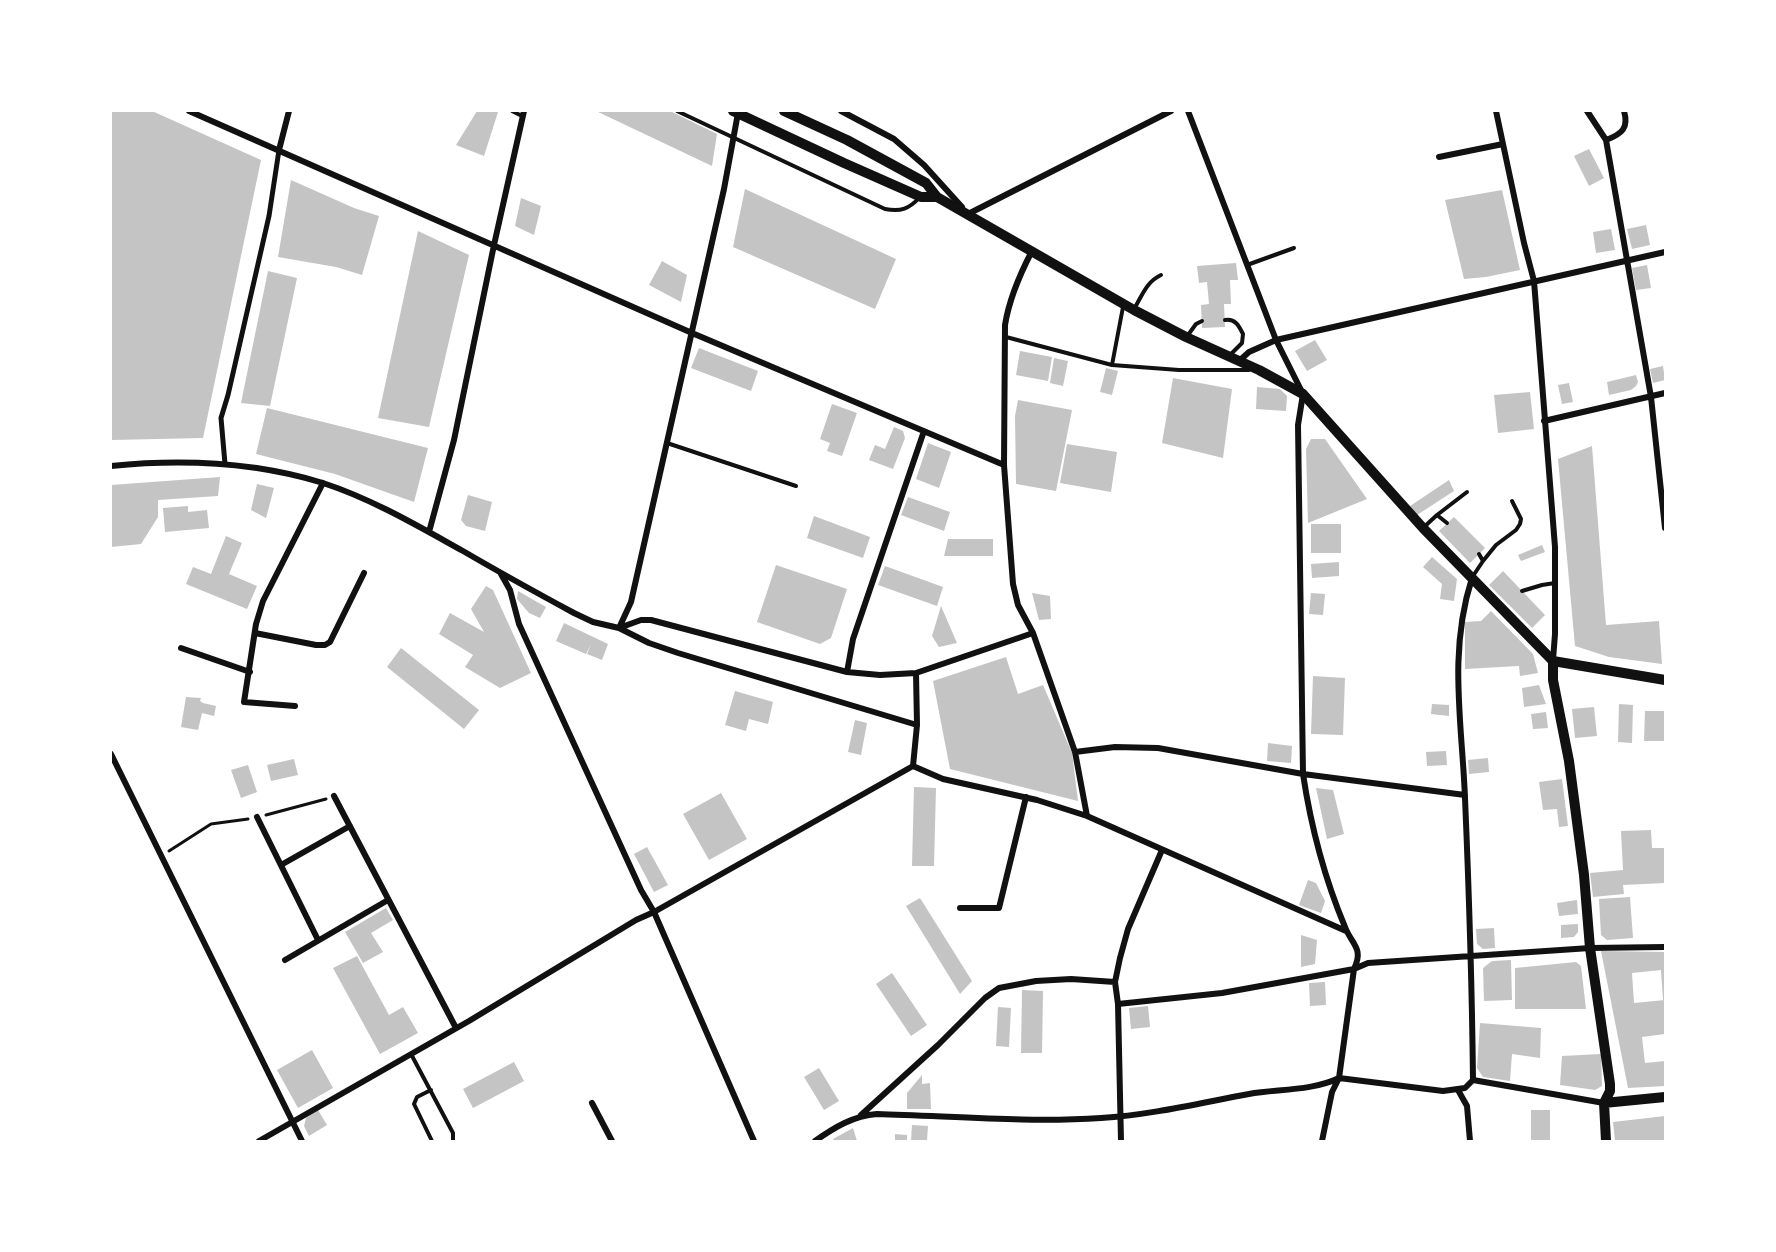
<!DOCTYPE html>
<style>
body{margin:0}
#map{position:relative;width:1776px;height:1252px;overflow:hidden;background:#fff;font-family:Karla,sans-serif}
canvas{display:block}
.frame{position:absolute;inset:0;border:112px solid #fff;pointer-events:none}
</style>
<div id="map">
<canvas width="1776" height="1252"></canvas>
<div class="frame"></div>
</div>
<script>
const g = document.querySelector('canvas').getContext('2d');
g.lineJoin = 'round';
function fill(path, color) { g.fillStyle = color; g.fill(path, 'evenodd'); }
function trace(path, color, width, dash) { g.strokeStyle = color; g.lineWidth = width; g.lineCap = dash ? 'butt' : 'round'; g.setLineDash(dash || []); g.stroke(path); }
fill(new Path2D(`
 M111,111H152L261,160L203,438L111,440Z
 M477,111L498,112L484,156L456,145Z
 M596,111H670L717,134L712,166Z
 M1589,149L1604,178L1589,186L1574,156Z
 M291,180L354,208L379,216L362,275L336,267L278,257Z
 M745,189L896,259L875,309L733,247Z
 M1502,190L1520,270L1486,277L1464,279L1445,200Z
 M521,198L541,206L534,235L515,226Z
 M1646,225L1650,245L1632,249L1627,229Z
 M1611,229L1615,250L1596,253L1593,232Z
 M418,231L469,255L429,427L378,418Z
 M662,261L687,275L681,302L649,285Z
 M1236,263L1238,280H1230L1231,304H1224L1225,327L1202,328L1201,305L1209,304L1207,282L1199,283L1197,266Z
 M1647,265L1651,288L1636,290L1632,268Z
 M268,271L297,278L270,406L241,403Z
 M1315,340L1327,360L1307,371L1295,351Z
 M699,348L758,371L751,391L691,368Z
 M1020,351L1052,357L1048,381L1016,375Z
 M1054,358L1068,361L1063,386L1050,383Z
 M1663,366L1665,380L1653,383L1650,369Z
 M1106,368L1118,371L1112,395L1100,392Z
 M1636,375L1638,382L1636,386L1631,390L1609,395L1607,382Z
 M1173,378L1232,389L1223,458L1162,443Z
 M1569,383L1573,402L1562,404L1558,385Z
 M1257,387L1280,389L1287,396L1286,411L1256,409Z
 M1530,392L1534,429L1498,433L1494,395Z
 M1018,400L1072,410L1056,491L1016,484L1015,416Z
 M832,404L857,413L842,456L827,451L830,443L820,439Z
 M267,408L428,448L414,502L335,474L256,454Z
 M894,427L903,431L905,438L893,469L869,460L875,445L885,449Z
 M1311,439H1325L1367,499L1308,523L1306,449Z
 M928,443L951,452L939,488L916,479Z
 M1067,444L1117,452L1111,492L1060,483Z
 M1592,446L1606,625L1659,621L1662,664L1609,657L1575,646L1558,459Z
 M220,477L218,496L158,500V517L141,544L111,547V485Z
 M1449,480L1454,491L1417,515L1410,506Z
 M257,484L274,488L266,518L251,510Z
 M468,495L492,502L485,531L466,526L461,520Z
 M908,497L950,512L944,531L901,515Z
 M188,506V512L207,510L209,528L165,532L163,508Z
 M814,516L870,537L863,558L807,538Z
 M1454,517L1485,548L1470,563L1439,531Z
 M1311,524H1341V553H1311Z
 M226,536L242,543L229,574L257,586L247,609L186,584L193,567L211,574Z
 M948,539H993V556H944Z
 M1542,545L1545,552L1521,561L1518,555Z
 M1432,557L1457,579L1454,601L1440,599L1442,584L1423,567Z
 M1339,562V576L1312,578L1311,564Z
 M776,565L847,589L831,638L820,644L757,622Z
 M885,566L943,587L937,606L878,585Z
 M1503,571L1545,615L1532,628L1489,585Z
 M486,586L493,590L531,673L500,688L465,667L473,655L439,634L450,613L484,632L471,609Z
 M518,591L546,607L540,618L529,613L517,599Z
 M1032,593L1050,596L1051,619L1039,620Z
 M1311,593L1325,594L1323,615L1309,614Z
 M941,606L957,643L939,647L932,636Z
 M1491,611L1533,654L1538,673L1520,676L1519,666L1465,669V622L1481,621Z
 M564,623L608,644L602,660L587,654L591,644L586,654L556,641Z
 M401,648L479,710L464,729L387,667Z
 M1006,657L1018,694L1043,685L1072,753L1078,801L950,769L933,681Z
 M1313,676L1345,678L1343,735L1311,734Z
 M1539,685L1546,704L1524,707L1522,688Z
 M735,691L773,702L768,724L749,719L746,731L725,725Z
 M186,697L201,698L200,701L203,703L216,706L214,716L202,713L198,730L181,727Z
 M1432,704L1449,705V716L1431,714Z
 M1619,704L1633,705L1632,743L1618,742Z
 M1594,707L1597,736L1575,738L1572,709Z
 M1645,711H1664V741H1644Z
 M1546,712L1548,728L1533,729L1531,714Z
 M855,720L867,723L861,755L848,752Z
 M1268,743L1292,746L1291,763L1267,761Z
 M1446,751L1447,765L1427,766L1426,752Z
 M1488,758L1489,772L1469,774L1468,760Z
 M294,759L298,775L271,781L267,765Z
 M248,765L257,792L241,798L231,770Z
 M1562,779L1568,826L1559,827L1557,809L1543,810L1539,782Z
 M914,787L936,788L934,866H912Z
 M1316,788L1333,790L1344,834L1327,839Z
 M721,793L747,839L709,860L683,814Z
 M1651,830L1652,848H1665V883L1623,885L1624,894L1593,897L1590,873L1623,870L1621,831Z
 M647,847L668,885L654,892L634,854Z
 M1308,880L1316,883L1325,901L1321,913L1299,905Z
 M1630,897L1633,938L1607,940L1601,935L1599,899Z
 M920,898L972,981L960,994L906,906Z
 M1577,900L1578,914L1559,916L1557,903Z
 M386,908L393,920L371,933L383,952L363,963L345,932Z
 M1578,924V932L1574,937L1561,938V925Z
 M1494,928L1495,948L1483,949L1477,944L1476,929Z
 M1301,935L1317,940L1315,964L1301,967Z
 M1601,951L1665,952V1000H1663L1661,970L1632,973L1634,1003L1665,1000V1034L1642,1037L1645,1063L1665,1061V1086L1628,1088Z
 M357,956L389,1015L403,1007L418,1033L380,1054L333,968Z
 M1511,960L1512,1000L1484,1001L1483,968L1492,961Z
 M1576,962L1581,966L1586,1009H1515V968Z
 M892,973L927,1025L911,1036L876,984Z
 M1325,982L1326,1005L1310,1006L1309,983Z
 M1022,990L1043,991L1042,1053H1021Z
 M1148,1006L1150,1027L1131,1029L1129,1008Z
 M998,1007L1011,1008L1009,1047L996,1046Z
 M1480,1023L1541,1028L1540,1058L1512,1054L1510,1081L1483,1077L1477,1068Z
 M312,1050L333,1088L298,1108L277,1070Z
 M1601,1054L1602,1086L1595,1090L1560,1085L1562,1056Z
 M514,1062L524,1081L473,1108L463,1089Z
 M819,1068L839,1101L824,1110L804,1077Z
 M922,1075V1084L930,1083L931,1109H907V1093Z
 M318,1110L327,1125L309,1136L304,1126L306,1118Z
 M1531,1110H1550V1141H1531Z
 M1665,1116V1141H1615L1613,1122Z
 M912,1125L928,1126L927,1141H911Z
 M853,1128L857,1141H834L833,1139Z
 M895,1134L907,1135V1141H895Z`), '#c4c4c4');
trace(new Path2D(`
 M266,815L326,799
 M169,851L211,824L248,819`), '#111', 3);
trace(new Path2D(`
 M512,111L522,116
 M677,111L885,209C901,212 909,209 920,197
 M1247,265L1294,248
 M1134,309C1142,296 1146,282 1161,275
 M1225,320C1235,318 1239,326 1243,334L1242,343L1231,354
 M1188,335L1196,324L1202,321
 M1006,337L1112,365L1179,370H1249
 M1112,365L1123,307
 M667,443L796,486
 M1437,515L1467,492
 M1424,527L1437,515L1447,523
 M1483,561L1496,545L1516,530L1520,524L1521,519L1512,501
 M1473,576L1483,561L1479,554
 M1522,591L1542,585L1555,583
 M411,1054L453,1133V1141
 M431,1090L417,1097L414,1104L432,1141`), '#111', 4);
trace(new Path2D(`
 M225,464L221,418L228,395L269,216L279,150`), '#111', 5);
trace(new Path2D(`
 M189,111L692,333L1004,465
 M841,111L894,139L924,165L962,207
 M1188,111L1276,340L1303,394L1298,425L1303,774C1311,827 1324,877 1345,927C1352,945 1364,948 1354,969L1339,1078L1332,1092L1322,1141
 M1496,111L1524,243L1534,281L1555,547V634L1553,660
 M1587,111L1606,140L1651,397L1665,528
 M1606,140C1622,134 1629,128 1624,111
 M279,150L289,111
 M1439,157L1503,144
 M968,214L1171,111
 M1032,251C1020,274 1009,300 1005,325L1004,465L1013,584L1018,605L1033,633L1075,752L1087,816
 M1239,361L1249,352L1276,340L1665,252
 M1544,421L1665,393
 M111,466C181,459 255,462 323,483C372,499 418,526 463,551C499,572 537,593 574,613L593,622L619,628L649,643L678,653L917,725
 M429,532L454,440L494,245L524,111
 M501,574L510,590L519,624L641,890L654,912L754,1141
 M1472,578C1448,653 1462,722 1465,798C1469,892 1472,986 1473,1080
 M619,628L631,602L724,189L738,113
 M619,628L641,620H651L847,672L880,675L916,673L1033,633
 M255,633L316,645H325L330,642L364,573
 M181,648L250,672
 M847,672L853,639L924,431
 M295,706L244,702L256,624L263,601L323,483
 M1075,752L1115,747L1158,748L1303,774L1465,795
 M111,754L302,1141
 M913,766L943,779L1037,800L1087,816L1346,931
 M913,766L917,725L916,673
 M334,796L456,1028
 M257,817L318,940
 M281,865L350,826
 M960,908H999L1026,797
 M285,960L388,900
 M1118,1004L1222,993L1354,969L1368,963L1590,948L1665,947
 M1473,1080L1604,1103
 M1458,1090L1467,1106L1470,1141
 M592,1103L612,1141
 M861,1115L938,1045L985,998L999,988L1036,981L1071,979L1115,982
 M259,1141L469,1021L636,920L654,912L913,766
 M815,1141C835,1127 853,1116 877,1114C951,1116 1027,1123 1101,1118C1151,1115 1200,1103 1249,1094C1278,1089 1312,1091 1339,1078L1443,1091L1465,1088L1473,1080
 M1121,1141L1118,1004L1115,982L1120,958L1128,929L1162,850`), '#111', 6);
trace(new Path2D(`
 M733,111L844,163L921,197H937
 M784,111L847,140L926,183L937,197L1134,310L1186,337L1259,370L1303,394L1423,528L1553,661L1665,680
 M1553,661V680L1569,761L1584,875L1590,948L1610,1084V1091L1604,1103L1606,1141
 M1604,1103L1665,1097`), '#111', 10);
</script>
